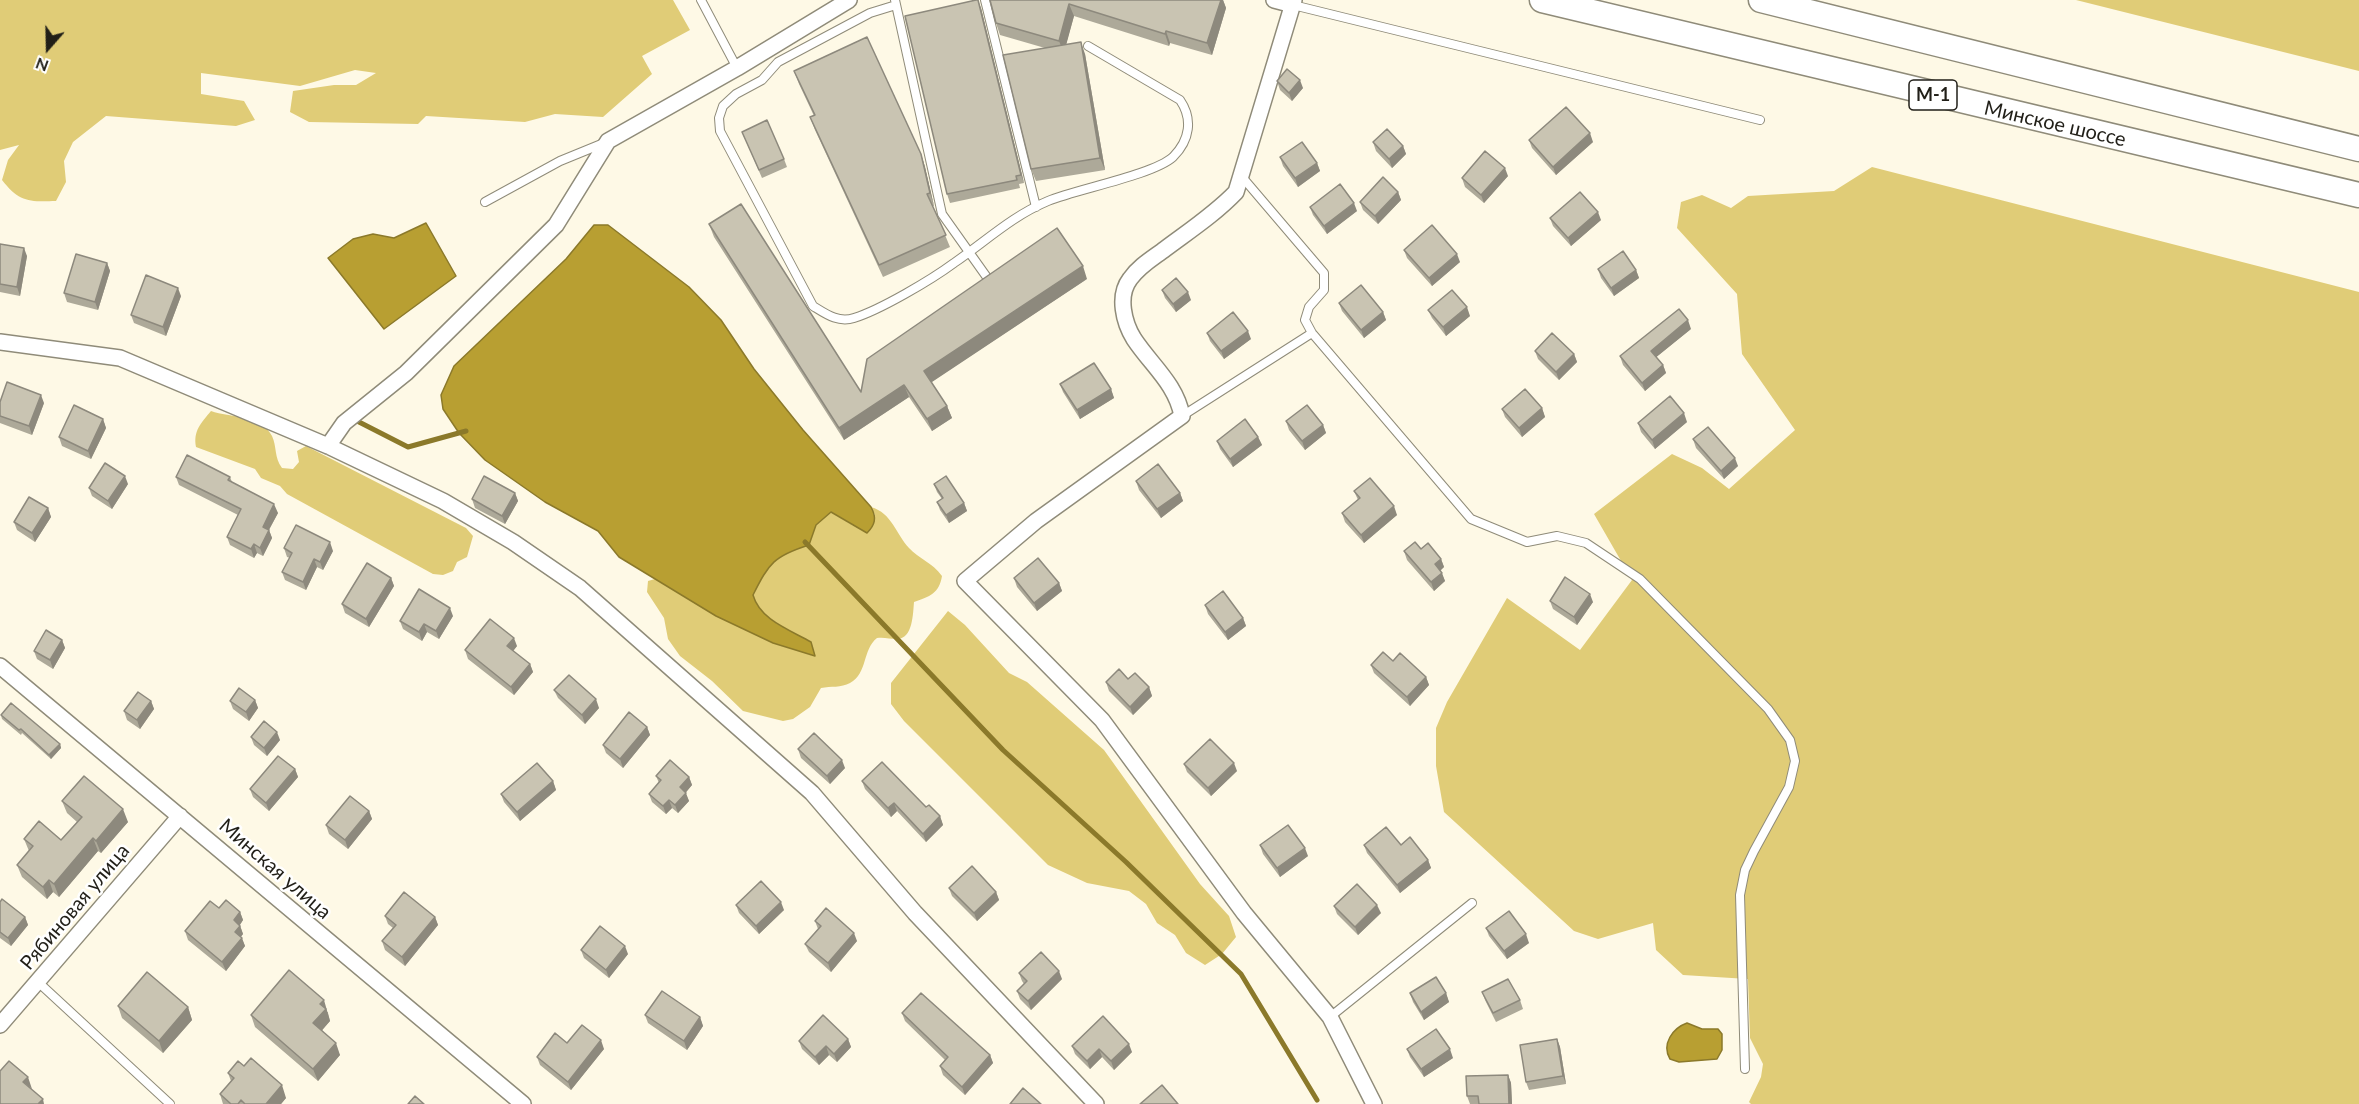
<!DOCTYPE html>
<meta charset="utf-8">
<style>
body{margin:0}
#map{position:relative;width:2359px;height:1104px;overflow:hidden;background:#fef9e6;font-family:Lato,sans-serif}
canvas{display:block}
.north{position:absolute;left:18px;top:18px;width:60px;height:60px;-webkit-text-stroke:4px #fff;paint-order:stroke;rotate:200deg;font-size:16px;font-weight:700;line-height:24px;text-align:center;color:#211f18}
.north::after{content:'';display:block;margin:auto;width:21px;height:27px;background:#211f18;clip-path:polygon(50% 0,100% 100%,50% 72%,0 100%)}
</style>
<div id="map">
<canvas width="2359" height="1104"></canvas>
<div class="north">N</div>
</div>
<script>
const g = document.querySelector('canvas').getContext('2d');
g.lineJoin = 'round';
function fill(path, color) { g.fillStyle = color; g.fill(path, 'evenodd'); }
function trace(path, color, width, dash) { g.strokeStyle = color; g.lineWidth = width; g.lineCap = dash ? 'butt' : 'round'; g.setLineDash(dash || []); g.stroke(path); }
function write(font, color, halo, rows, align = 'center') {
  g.font = font + ' Lato,sans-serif'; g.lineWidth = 5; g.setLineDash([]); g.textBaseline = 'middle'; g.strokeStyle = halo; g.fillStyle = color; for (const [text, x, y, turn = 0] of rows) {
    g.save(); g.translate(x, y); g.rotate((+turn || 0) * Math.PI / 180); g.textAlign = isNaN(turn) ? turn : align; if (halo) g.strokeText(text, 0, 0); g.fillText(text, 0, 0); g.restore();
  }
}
fill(new Path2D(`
 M0,0H673L690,30L642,56L652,74L603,117L555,114L525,122L426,116L418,124L309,122L290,112L293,91L334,85H356L376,73L355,70L300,86L201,73V94L244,101L255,120L236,126L106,116L73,142L64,161L66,182L56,201C29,202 19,202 2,180L8,160L19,145L0,150Z
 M2076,0H2359V71Z
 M1872,167L2359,292V1104H1751L1749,1102L1761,1077L1763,1064L1750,1038L1748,979L1683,975L1656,950L1653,923L1598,939L1574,931L1444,812L1436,766V728L1447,702L1507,598L1580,650L1632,580L1594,514L1672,454L1702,468L1729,489L1795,430L1742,354L1737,294L1677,228L1681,202L1702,195L1731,208L1748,196L1834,191Z
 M211,411C230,418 261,414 272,436C277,447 274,457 282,468L293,469L299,462L297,451L306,446L466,528L473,536L467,557L457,562L453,571L443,575L433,574L287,494L280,486L261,478L255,469L196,447C193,431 201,423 211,411Z
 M871,507C892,513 896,534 909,548C919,559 932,562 942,576C939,594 930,596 914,602C913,613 913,639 897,639C890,639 884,637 877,638C862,650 868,673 850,683C841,688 831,686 821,688L810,707L793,719L783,721L743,711L712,681L680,656L668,639L664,618L647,592L648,581L655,579C706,610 756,637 814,656L811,642C790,630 761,620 753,595C769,563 774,556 809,545L816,525L831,512L854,526L875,515Z
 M948,611L965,625L1009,673L1027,682L1104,750L1200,884L1229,916L1236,937L1222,954L1205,965L1186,953L1175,935L1157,923L1146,904L1129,891L1087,883L1048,865L904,721L891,704V683Z`), '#e0cc77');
const water = new Path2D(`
 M426,223L456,276L384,329L328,258L353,239L373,234L394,238Z
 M594,225H608L689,287L721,320L754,369L803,430L871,507C877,518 875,525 867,533L831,512L816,525L809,545C774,556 769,563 753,595C760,620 790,630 811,642L815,656L773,643L716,616L619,557L598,531L545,502L485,460L459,433L443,409L441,395L454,366L566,259Z
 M1687,1023L1702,1029H1718L1722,1034V1050L1717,1059L1679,1062L1670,1059C1661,1044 1673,1028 1687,1023Z`);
fill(water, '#b89f32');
trace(water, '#8b792a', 1.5);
trace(new Path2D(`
 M359,422L408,447L466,431
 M805,542L1003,750L1126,862L1241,974L1317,1100`), '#8b792a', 5);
const service = new Path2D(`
 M701,0L737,68
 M895,0L942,214L991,283
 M985,0L1036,207
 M896,5L870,13L778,62L762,80L736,94L723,106L719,118L720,131L813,306C826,314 838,323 854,318C880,310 931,280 954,263C986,241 1012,216 1048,201C1077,189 1153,175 1173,157C1190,140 1193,119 1180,100L1088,46
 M1293,5L1760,120
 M1243,178L1324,273V290L1309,307L1305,320L1312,333L1471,519L1527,542L1557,536L1586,543L1640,579L1768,709L1790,740L1795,761L1789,787L1754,851L1745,870L1740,895L1745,1069
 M485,202L560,161L604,143
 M1182,416L1312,333
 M38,982L170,1104
 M1330,1017L1472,903`);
const minor = new Path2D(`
 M1274,0L1293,5
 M1294,0L1236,192C1215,214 1189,231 1165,249C1153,258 1139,266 1130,279C1117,296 1124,323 1134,339C1152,366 1176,384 1182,416L1036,521L965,581L1102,720L1244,913L1330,1017L1374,1104
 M0,342L120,358L328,446L443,501L513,542L580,588L812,793L915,913L1096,1104
 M328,446L344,423L406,373L556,225L608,141L737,68L849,0
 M0,666L523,1104
 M0,1025L180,816`);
const trunk = new Path2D(`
 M1542,0L2359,195
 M1761,0L2359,149`);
trace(service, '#8f8b79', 10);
trace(minor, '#8f8b79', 18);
trace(trunk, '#8f8b79', 27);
trace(service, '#fff', 8);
trace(minor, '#fff', 15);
trace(trunk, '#fff', 24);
fill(new Path2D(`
 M990,0H1223L1226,8L1212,55L1170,43L1169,46L1074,16L1066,44L1085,54L1105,170L1036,181L1031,169L1045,48L1000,35L996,23Z
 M981,8L1024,183L1019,184L1020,188L950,203L947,194Z
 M794,71L921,154L925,167L934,206H933L950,247L883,277L815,130L810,117L814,116L799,84Z
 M1277,81L1303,88L1292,101L1280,90Z
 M742,132L784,159L787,167L762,178Z
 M1529,140L1593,142L1556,175L1532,148Z
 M1373,142L1403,146L1406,154L1392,168L1376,151Z
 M1280,157L1317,163L1320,171L1298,187L1283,166Z
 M1508,176L1484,203L1465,187L1462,178Z
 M1398,192L1401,200L1378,224L1363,210L1360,202Z
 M1310,207L1357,211L1327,234L1313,215Z
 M1550,218L1601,220L1571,246L1553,226Z
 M709,224L861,392L1087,279L931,382L947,406L952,418L932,431L909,397L844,440L714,237Z
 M0,244L27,256L20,296L0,292Z
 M1404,250L1460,262L1432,286L1407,258Z
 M107,263L110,271L98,310L67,302L64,293Z
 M1598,269L1636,270L1639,278L1614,296L1601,278Z
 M1162,290L1191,300L1176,312L1165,298Z
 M181,296L166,336L134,323L131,315Z
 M1339,303L1383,312L1386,320L1364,338L1342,311Z
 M1428,310L1470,316L1446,336L1432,318Z
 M1691,329L1656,357L1663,365L1666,373L1645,391L1623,365L1620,356Z
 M1207,333L1251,339L1224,359L1210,341Z
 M1535,351L1574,354L1577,362L1559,380L1538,359Z
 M1060,384L1111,389L1114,398L1080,419L1063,392Z
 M44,403L32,435L0,423V416Z
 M1542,408L1545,417L1522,437L1505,417L1502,409Z
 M103,419L106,428L91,459L62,446L59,437Z
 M1286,421L1323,425L1326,433L1305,450L1289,430Z
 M1687,422L1655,449L1641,432L1638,423Z
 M1258,437L1262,445L1233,467L1220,449L1217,441Z
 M1693,439L1738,466L1724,479L1696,448Z
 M176,477H230L232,482L278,513L269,530L272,538L263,556L257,553L254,558L230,545L227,537L238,515L179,485Z
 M1136,481L1180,493L1183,501L1161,518L1139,490Z
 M128,484L112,509L92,496L89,488Z
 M934,484L964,503L967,511L949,523L940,510L937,502L942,499L937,492Z
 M1354,491L1397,515L1364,543L1345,522L1342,513L1358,500Z
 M515,493L518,501L505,524L475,508L472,499Z
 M48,508L51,517L35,542L17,530L14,522Z
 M284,548L333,551L323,570L317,567L306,590L285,580L282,572L290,558L287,557Z
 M1421,549L1441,559L1444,567L1440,570L1445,581L1434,591L1407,560L1404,551Z
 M391,578L394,586L369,627L345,613L342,604Z
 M1014,578L1059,583L1062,591L1037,611L1017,587Z
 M1550,601L1593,602L1577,625L1553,609Z
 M1205,605L1243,618L1246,626L1228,640L1208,614Z
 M453,616L439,639L427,632L422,641L403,629L400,621Z
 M62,640L65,648L53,669L37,659L34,651Z
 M517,646L513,651L530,664L533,672L514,695L468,659L465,650Z
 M1393,661L1426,677L1429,685L1410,706L1374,673L1371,665Z
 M1128,679L1149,687L1152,696L1133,715L1109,691L1106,682Z
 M554,690L599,708L585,724L558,698Z
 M255,700L258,708L249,721L233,709L230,701Z
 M151,701L154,709L140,729L127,720L124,711Z
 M1,715L60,744L61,748L51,759L22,733L21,735L2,719Z
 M647,727L650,735L623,768L606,753L603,745Z
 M251,737L280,740L267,756L254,745Z
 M798,749L845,768L830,784L801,758Z
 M1184,764L1237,771L1211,796L1187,772Z
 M295,769L298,777L269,811L253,797L250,789Z
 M656,776L689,777L692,785L685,793L689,801L678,813L672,808L666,814L652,802L649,794L659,783Z
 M553,781L556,790L520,821L504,802L501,794Z
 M862,781L940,816L943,825L926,842L897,811L891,817L865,789Z
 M62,801L128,822L101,853L98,851L59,897L53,892L47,899L22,877L17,865L29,851L24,839L61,840L77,822L67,813Z
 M369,811L372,819L348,849L329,834L326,825Z
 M1260,845L1308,856L1280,877L1263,854Z
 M1364,845L1428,860L1431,868L1400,893L1367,853Z
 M949,888L996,892L999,900L977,921L952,896Z
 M0,902L25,917L28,925L11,946L0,938Z
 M736,905L784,910L759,934L739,913Z
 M1334,906L1381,913L1358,935L1337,914Z
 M219,908L240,912L243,920L240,925L243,934L241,937L245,946L226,971L188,940L185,931Z
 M385,916L435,917L438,925L405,966L385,950L382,941L393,928L388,924Z
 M815,921L857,941L831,972L809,952L805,944L818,929Z
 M1486,928L1529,943L1507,959L1489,936Z
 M581,950L628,954L609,978L584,958Z
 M1019,973L1062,979L1031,1010L1020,999L1017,991L1024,984L1022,981Z
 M1482,992L1520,1000L1523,1009L1496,1022L1485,1000Z
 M1410,993H1446L1449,1002L1424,1020L1413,1002Z
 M118,1006L188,1007L192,1020L163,1053L122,1018Z
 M328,1012V1013L330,1021L322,1030L340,1055L318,1081L255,1027L251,1015Z
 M902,1013L990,1055L993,1063L965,1095L943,1075L940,1066L945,1060L905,1021Z
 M645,1015L700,1017L703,1026L687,1050L648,1023Z
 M848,1039L851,1047L837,1062L829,1055L819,1065L802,1049L799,1041Z
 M1557,1039L1560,1047L1566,1084L1529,1090L1526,1082Z
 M567,1043L604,1049L571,1090L540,1065L537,1057Z
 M1072,1046L1132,1052L1114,1070L1102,1057L1090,1069L1075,1054Z
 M1407,1049L1453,1058L1424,1077L1410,1057Z
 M244,1066L286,1098L281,1104H223L220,1094L231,1081L228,1073Z
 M1508,1075L1511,1083L1512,1104H1470L1467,1096Z`), '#ada999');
fill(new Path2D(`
 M978,0L981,8L1024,183L1021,175Z
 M1221,0H1223L1226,8L1212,55L1207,43Z
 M1069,4L1074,16L1064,53L1059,41Z
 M1166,31L1170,43L1169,46L1165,34Z
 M1081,42L1085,54L1105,170L1100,158Z
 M1300,80L1303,88L1292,101L1289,93Z
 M1590,133L1593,142L1556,175L1553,167Z
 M1403,146L1406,154L1392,168L1389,159Z
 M921,154L925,167L934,206L930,193Z
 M1317,163L1320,171L1298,187L1295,178Z
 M1505,168L1508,176L1484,203L1481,195Z
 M1398,192L1401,200L1378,224L1375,216Z
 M1354,203L1357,211L1327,234L1324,226Z
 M1598,212L1601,220L1571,246L1568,238Z
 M24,248L27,256L20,296L17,287Z
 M1457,254L1460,262L1432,286L1429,278Z
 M107,263L110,271L98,310L95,302Z
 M1083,266L1087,279L929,384L924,371Z
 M1636,270L1639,278L1614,296L1611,288Z
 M178,288L181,296L166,336L163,327Z
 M1188,292L1191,300L1176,312L1173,304Z
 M1467,307L1470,316L1446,336L1443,327Z
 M1383,312L1386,320L1364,338L1361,330Z
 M1688,320L1691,329L1654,359L1651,351Z
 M1248,331L1251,339L1224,359L1221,351Z
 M1574,354L1577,362L1559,380L1556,372Z
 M1663,365L1666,373L1645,391L1642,383Z
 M904,385L909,397L844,440L839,428Z
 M1111,389L1114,398L1080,419L1077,410Z
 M41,395L44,403L32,435L29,426Z
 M947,406L952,418L932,431L927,419Z
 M1542,408L1545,417L1522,437L1519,428Z
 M1684,413L1687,422L1655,449L1652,440Z
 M103,419L106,428L91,459L88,451Z
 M1323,425L1326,433L1305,450L1302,441Z
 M1258,437L1262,445L1233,467L1230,459Z
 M1735,458L1738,466L1724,479L1721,471Z
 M125,476L128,484L112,509L108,501Z
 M515,493L518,501L505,524L502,516Z
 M1180,493L1183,501L1161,518L1157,509Z
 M964,503L967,511L949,523L946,515Z
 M274,504L278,513L266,535L263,527Z
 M1394,506L1397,515L1364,543L1361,535Z
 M48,508L51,517L35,542L32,533Z
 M269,530L272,538L263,556L260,548Z
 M330,542L333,551L323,570L320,562Z
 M254,544L257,553L254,558L251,549Z
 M314,559L317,567L306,590L303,582Z
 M1441,559L1444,567L1438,573L1435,564Z
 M1442,573L1445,581L1434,591L1431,582Z
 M391,578L394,586L369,627L366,619Z
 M1059,583L1062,591L1037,611L1034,603Z
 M1590,594L1593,602L1577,625L1574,617Z
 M450,608L453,616L439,639L436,631Z
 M1243,618L1246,626L1228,640L1225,632Z
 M424,624L427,632L422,641L419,632Z
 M514,638L517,646L510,655L507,646Z
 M62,640L65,648L53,669L50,660Z
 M530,664L533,672L514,695L511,687Z
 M1426,677L1429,685L1410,706L1407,697Z
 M1149,687L1152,696L1133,715L1130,707Z
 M596,699L599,708L585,724L582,715Z
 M255,700L258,708L249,721L246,712Z
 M151,701L154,709L140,729L137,720Z
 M647,727L650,735L623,768L620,759Z
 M277,732L280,740L267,756L264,748Z
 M60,744L61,748L51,759L49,755Z
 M842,760L845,768L830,784L827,776Z
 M1234,763L1237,771L1211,796L1208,788Z
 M295,769L298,777L269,811L266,803Z
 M689,777L692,785L683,796L680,787Z
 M553,781L556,790L520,821L517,812Z
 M686,793L689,801L678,813L675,805Z
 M669,800L672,808L666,814L663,806Z
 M894,803L897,811L891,817L888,808Z
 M123,809L128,822L101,853L96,841Z
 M369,811L372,819L348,849L345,840Z
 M940,816L943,825L926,842L923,834Z
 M93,838L98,851L59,897L54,884Z
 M1305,848L1308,856L1280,877L1277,868Z
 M1428,860L1431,868L1400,893L1397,885Z
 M49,880L53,892L47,899L43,887Z
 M996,892L999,900L977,921L974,913Z
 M781,902L784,910L759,934L756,926Z
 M1377,905L1381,913L1358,935L1355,927Z
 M240,912L243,920L237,929L234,920Z
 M25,917L28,925L11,946L8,938Z
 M435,917L438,925L405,966L402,957Z
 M240,926L243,934L238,940L235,932Z
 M854,933L857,941L831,972L828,963Z
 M1526,934L1529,943L1507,959L1504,951Z
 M242,938L245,946L226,971L222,962Z
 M625,946L628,954L609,978L606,970Z
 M1059,971L1062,979L1031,1010L1028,1001Z
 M1446,993L1449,1002L1424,1020L1421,1012Z
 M324,1000L330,1021L318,1035L313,1023L320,1004Z
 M188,1007L192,1020L163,1053L159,1041Z
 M700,1017L703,1026L687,1050L684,1041Z
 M848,1039L851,1047L837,1062L834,1054Z
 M1557,1039L1560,1047L1566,1084L1563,1076Z
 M601,1040L604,1049L571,1090L568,1082Z
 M336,1043L340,1055L318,1081L313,1069Z
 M1129,1044L1132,1052L1114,1070L1111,1061Z
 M826,1046L829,1055L819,1065L815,1057Z
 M1099,1049L1102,1057L1090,1069L1087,1061Z
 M1450,1049L1453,1058L1424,1077L1421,1069Z
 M990,1055L993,1063L965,1095L962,1087Z
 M1508,1075L1511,1083L1512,1104H1509Z
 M28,1077L32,1089L23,1082Z
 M282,1085L286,1098L281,1104H266Z
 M43,1099L44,1104H38Z`), '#8d897d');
const building = new Path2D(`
 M976,0H978L1021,175L1016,176L1017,180L947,194L905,16Z
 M990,0H1221L1207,43L1166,31L1165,34L1069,4L1059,41L996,23Z
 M867,37L921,154L930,193L927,194L946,235L879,265L810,117L815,115L794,71Z
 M1081,42L1100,158L1031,169L1003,55Z
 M1287,69L1300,80L1289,93L1277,81Z
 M1566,107L1590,133L1553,167L1529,140Z
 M767,120L784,159L759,170L742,132Z
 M1387,129L1403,146L1389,159L1373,142Z
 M1302,142L1317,163L1295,178L1280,157Z
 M1485,151L1505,168L1481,195L1462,178Z
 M1383,177L1398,192L1375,216L1360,202Z
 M1340,184L1354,203L1324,226L1310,207Z
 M1580,192L1598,212L1568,238L1550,218Z
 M741,204L861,392L867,359L1057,228L1083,266L924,371L947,406L927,419L904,385L839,428L709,224Z
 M1432,225L1457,254L1429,278L1404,250Z
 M0,244L24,248L17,287L0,284Z
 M1623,251L1636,270L1611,288L1598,269Z
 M76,254L107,263L95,302L64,293Z
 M146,275L178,288L163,327L131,315Z
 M1176,278L1188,292L1173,304L1162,290Z
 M1361,285L1383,312L1361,330L1339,303Z
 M1452,290L1467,307L1443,327L1428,310Z
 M1679,309L1688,320L1651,351L1663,365L1642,383L1620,356Z
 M1233,312L1248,331L1221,351L1207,333Z
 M1552,333L1574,354L1556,372L1535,351Z
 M1094,363L1111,389L1077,410L1060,384Z
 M7,382L41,395L29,426L0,416V402Z
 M1525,389L1542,408L1519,428L1502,409Z
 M1670,396L1684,413L1652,440L1638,423Z
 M74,405L103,419L88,451L59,437Z
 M1307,405L1323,425L1302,441L1286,421Z
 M1245,419L1258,437L1230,459L1217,441Z
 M1708,427L1735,458L1721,471L1693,439Z
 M187,455L230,477L228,480L274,504L263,527L269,530L260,548L254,544L251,549L227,537L241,509L176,477Z
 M105,463L125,476L108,501L89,488Z
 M1158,464L1180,493L1157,509L1136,481Z
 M484,476L515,493L502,516L472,499Z
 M946,476L964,503L946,515L937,502L943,498L934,484Z
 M1370,478L1394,506L1361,535L1342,513L1360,498L1354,491Z
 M29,497L48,508L32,533L14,522Z
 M296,525L330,542L320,562L314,559L303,582L282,572L292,553L284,548Z
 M1415,542L1421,549L1428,543L1441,559L1435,564L1442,573L1431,582L1404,551Z
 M1038,558L1059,583L1034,603L1014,578Z
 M367,563L391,578L366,619L342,604Z
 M1565,577L1590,594L1574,617L1550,601Z
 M419,589L450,608L436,631L424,624L419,632L400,621Z
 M1223,591L1243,618L1225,632L1205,605Z
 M490,619L514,638L507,646L530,664L511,687L465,650Z
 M46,630L62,640L50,660L34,651Z
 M1383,652L1393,661L1400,653L1426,677L1407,697L1371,665Z
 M1119,669L1128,679L1135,673L1149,687L1130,707L1106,682Z
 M569,675L596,699L582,715L554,690Z
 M239,688L255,700L246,712L230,701Z
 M138,692L151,701L137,720L124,711Z
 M11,703L60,744L49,755L21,729L19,730L1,715Z
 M629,712L647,727L620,759L603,745Z
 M264,721L277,732L264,748L251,737Z
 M814,733L842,760L827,776L798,749Z
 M1210,739L1234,763L1208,788L1184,764Z
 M278,756L295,769L266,803L250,789Z
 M670,760L689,777L680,787L686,793L675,805L669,800L663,806L649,794L661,780L656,776Z
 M882,762L926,807L929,805L940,816L923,834L894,803L888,808L862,781Z
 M537,763L553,781L517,812L501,794Z
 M84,776L123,809L96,841L93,838L54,884L49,880L43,887L17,865L33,846L24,839L39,821L61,840L82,817L62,801Z
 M350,796L369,811L345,840L326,825Z
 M1288,825L1305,848L1277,868L1260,845Z
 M1386,827L1401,845L1410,837L1428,860L1397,885L1364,845Z
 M972,866L996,892L974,913L949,888Z
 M761,881L781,902L756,926L736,905Z
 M1357,884L1377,905L1355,927L1334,906Z
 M404,892L435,917L402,957L382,941L396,925L385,916Z
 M2,899L25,917L8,938L0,932V902Z
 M226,900L240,912L234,920L240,926L235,932L242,938L222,962L185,931L210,901L219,908Z
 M826,908L854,933L828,963L805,944L821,926L815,921Z
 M1509,911L1526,934L1504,951L1486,928Z
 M600,926L625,946L606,970L581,950Z
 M1041,952L1059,971L1028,1001L1017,991L1027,981L1019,973Z
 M289,970L324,1000L320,1004L326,1009L313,1023L336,1043L313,1069L251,1015Z
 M147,972L188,1007L159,1041L118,1006Z
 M1436,977L1446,993L1421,1012L1410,993Z
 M1508,979L1520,1000L1493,1013L1482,992Z
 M662,991L700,1017L684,1041L645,1015Z
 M921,993L990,1055L962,1087L940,1066L948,1057L902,1013Z
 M823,1015L848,1039L834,1054L826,1046L815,1057L799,1041Z
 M1103,1016L1129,1044L1111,1061L1099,1049L1087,1061L1072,1046Z
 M582,1025L601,1040L568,1082L537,1057L555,1033L567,1043Z
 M1436,1029L1450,1049L1421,1069L1407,1049Z
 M1557,1039L1563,1076L1526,1082L1520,1045Z
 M251,1058L282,1085L266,1104H245L241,1100L238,1104H231L220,1094L234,1078L228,1073L238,1061L244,1066Z
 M9,1061L28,1077L23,1082L43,1099L38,1104H0V1071Z
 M1508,1075L1509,1104H1479L1478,1096H1467L1466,1076Z
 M1162,1085L1178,1104H1140Z
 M1023,1088L1041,1104H1010Z
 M415,1096L424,1104H408Z`);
fill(building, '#c9c4b2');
trace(building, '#8d897d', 1.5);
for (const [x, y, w] of [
 [1933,95,48]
]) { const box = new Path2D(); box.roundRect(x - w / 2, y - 15, w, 30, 4.5); g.fillStyle = '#fff'; g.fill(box); trace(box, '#211f18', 1.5); }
write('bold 18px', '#211f18', null, [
 ["М-1",1933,95]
]);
write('20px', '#211f18', '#fff', [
 ["Минское шоссе",2055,124,13],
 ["Минская улица",275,869,41],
 ["Рябиновая улица",75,907,-50]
]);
</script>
